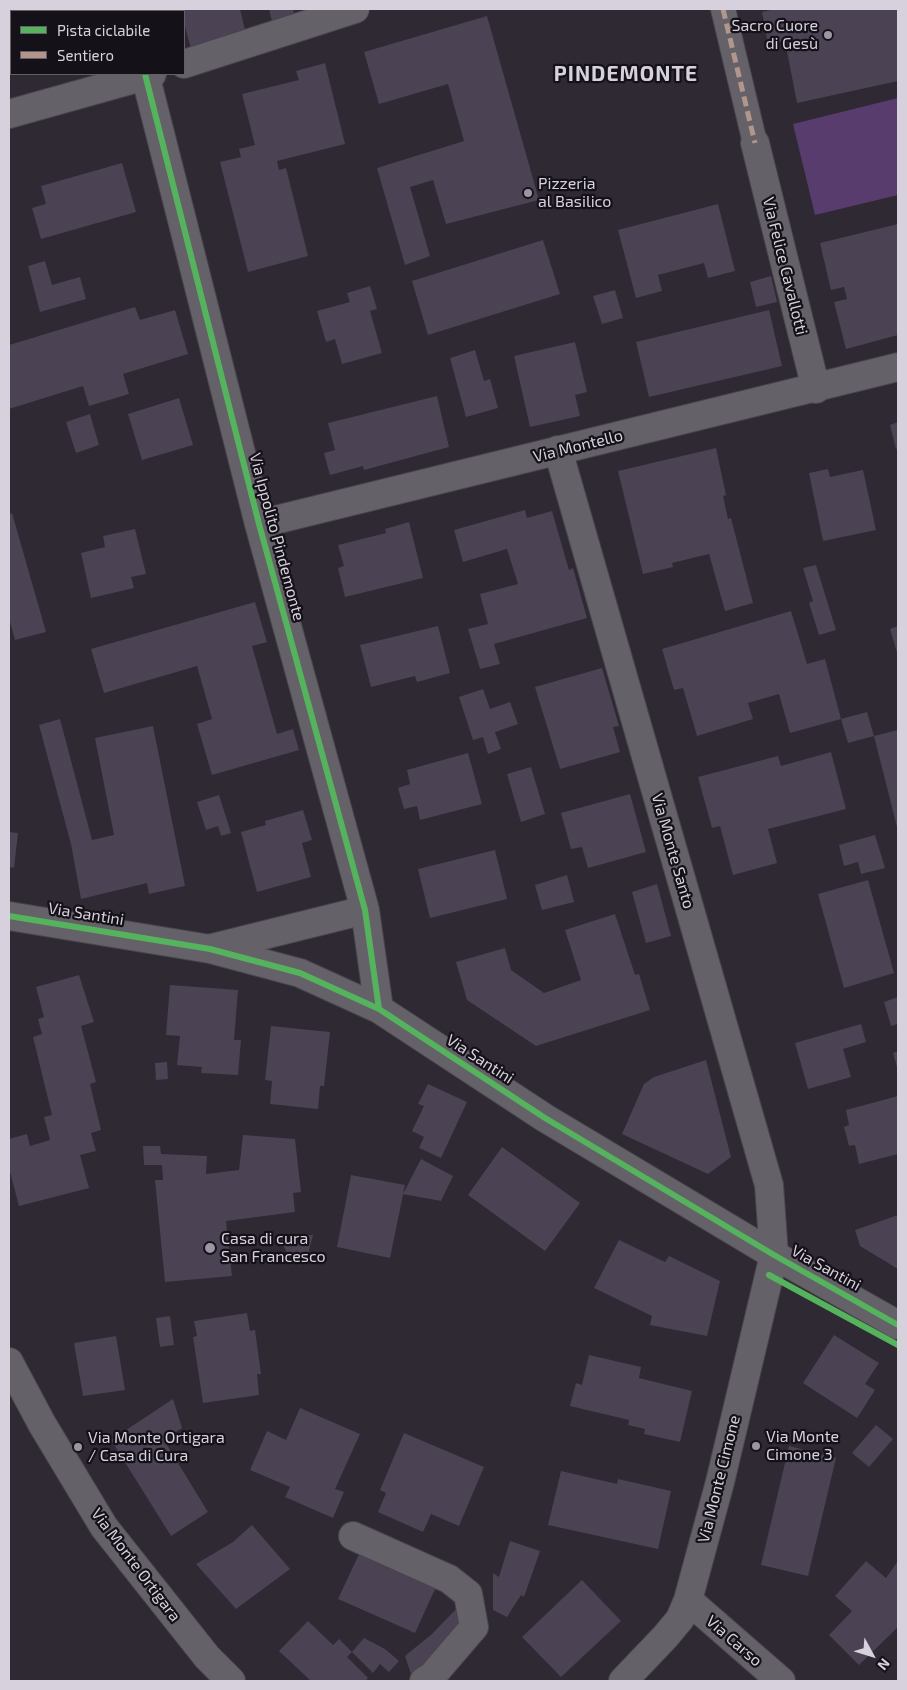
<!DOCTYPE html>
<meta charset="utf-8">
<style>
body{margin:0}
#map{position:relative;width:907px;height:1690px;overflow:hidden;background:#2e2933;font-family:"Exo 2",sans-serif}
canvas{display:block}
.frame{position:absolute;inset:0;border:10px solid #d7d1dd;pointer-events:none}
.legend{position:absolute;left:10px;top:10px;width:175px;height:65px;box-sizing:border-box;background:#151119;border:1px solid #635e67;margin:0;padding:6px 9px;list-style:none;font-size:15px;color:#d7d1dd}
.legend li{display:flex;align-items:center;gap:10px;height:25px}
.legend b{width:25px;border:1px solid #635e67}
.north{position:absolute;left:847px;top:1630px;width:50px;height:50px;-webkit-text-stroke:4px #151119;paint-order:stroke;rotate:129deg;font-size:14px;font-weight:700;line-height:20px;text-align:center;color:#d7d1dd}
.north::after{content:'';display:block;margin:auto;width:18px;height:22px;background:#d7d1dd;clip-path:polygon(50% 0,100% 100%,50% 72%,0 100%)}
</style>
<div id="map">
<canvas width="907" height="1690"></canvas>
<div class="frame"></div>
<ul class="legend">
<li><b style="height:6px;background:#56b35d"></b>Pista ciclabile</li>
<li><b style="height:6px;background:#b2968c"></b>Sentiero</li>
</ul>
<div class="north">N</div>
</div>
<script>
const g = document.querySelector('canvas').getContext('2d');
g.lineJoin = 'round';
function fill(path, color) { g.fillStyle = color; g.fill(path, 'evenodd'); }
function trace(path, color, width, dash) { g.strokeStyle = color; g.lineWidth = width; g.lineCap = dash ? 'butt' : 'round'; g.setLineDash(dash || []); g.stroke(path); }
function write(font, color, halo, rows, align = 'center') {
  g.font = font + ' "Exo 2",sans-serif'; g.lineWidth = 4.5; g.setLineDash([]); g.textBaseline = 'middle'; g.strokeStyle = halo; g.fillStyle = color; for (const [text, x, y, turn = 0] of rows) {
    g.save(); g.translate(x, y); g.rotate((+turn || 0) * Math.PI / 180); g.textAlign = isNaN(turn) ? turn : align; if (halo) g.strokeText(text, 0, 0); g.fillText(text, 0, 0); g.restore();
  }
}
fill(new Path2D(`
 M898,98V195L815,215L793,124Z`), '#583c6d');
fill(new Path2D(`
 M14,9H79V11H9Z
 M180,9H240L246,34L191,49L184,23V11H181Z
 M269,9H293L295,20L273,26Z
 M775,9H898V81L797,103L785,41L768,44L762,12Z
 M487,16L539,200L446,224L433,180L410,187L430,256L405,265L377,168L464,141L448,84L379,104L364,52Z
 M325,63L345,144L277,161L279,170L286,168L308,256L248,272L220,162L241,157L239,149L255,145L242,94L299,80L296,71Z
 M122,163L136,212L41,239L32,208L46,204L41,186Z
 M718,204L735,271L708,278L704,263L658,275L662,291L636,298L618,230Z
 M898,224V335L846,349L834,302L847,299L844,287L831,290L820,243Z
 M543,240L560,294L428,335L412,281Z
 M45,261L52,285L80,277L86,299L40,312L28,266Z
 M771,276L777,302L756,307L750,282Z
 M370,286L377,309L370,311L382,353L342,364L335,339L326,342L317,311L350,302L347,293Z
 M615,290L623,318L602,324L593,296Z
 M135,307L140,320L175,310L188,354L123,374L129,394L89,406L83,386L9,409V345Z
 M769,310L782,366L649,397L636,342Z
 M575,342L587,392L575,395L580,416L530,427L514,356Z
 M475,350L484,381L490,379L498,408L466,417L450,358Z
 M437,396L449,447L364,470L363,466L330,475L324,453L335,450L328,423Z
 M179,398L193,445L142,460L128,414Z
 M90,414L99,445L76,453L66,422Z
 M898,422V448L896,449L890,425Z
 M716,448L726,495L723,496L728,519L731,518L753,603L725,611L709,554L672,563L673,567L643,574L618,471Z
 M828,469L830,477L863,470L876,530L823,541L809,473Z
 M525,510L527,518L552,511L569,570L573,568L587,618L494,644L500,664L480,669L468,629L488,624L480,594L518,584L507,549L463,562L454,530Z
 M12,513L46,632L15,640L9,618V514Z
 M409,522L423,578L345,597L338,568L344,566L338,545L386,533L385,529Z
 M135,529L146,574L131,577L134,588L91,598L81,553L105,547L103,536Z
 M816,565L836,630L819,635L809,603L813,601L803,568Z
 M255,602L267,642L252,646L277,734L293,729L299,750L212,775L197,724L212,719L197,666L104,693L91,649Z
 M791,611L807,664L825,659L841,719L790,733L779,694L748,703L753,719L697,736L683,688L674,690L662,649Z
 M438,626L450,673L417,682L415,676L371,687L360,645Z
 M898,626V656L890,629Z
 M602,668L619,726L613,727L620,752L560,769L535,687Z
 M483,689L490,709L510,702L518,724L495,732L501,749L488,754L483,737L473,740L459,697Z
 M867,712L874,736L848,743L841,719Z
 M60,719L92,840L114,835L95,738L153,726L185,886L149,894L147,883L81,899L71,844L39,725Z
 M898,730V831L874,736Z
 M831,752L846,809L768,829L777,863L733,875L720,826L712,828L698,777L778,756L781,766Z
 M468,753L482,804L420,820L417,806L404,809L398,788L410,784L407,770Z
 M531,767L545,814L521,822L507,774Z
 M630,794L646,852L588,868L582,847L571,849L561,813Z
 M219,795L231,833L221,836L218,826L206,830L197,802Z
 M303,810L312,840L302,843L311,877L257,892L241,832L266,825L265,821Z
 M9,832L18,833L14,868L9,867Z
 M875,835L885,868L861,874L858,862L844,866L839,845Z
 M495,850L507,899L430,918L418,869Z
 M567,875L574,902L542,910L535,885Z
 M868,880L894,973L844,988L818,894Z
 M657,884L671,936L646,943L632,892Z
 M615,914L635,975L639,974L650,1010L536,1046L467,1000L456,962L505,948L511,970L544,993L581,980L565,930Z
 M79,975L94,1022L81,1026L96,1082L90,1084L101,1130L91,1133L96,1151L80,1155L89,1188L19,1206L9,1168V1139L27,1134L30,1146L50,1140L44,1117L52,1115L33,1037L42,1034L38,1019L44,1017L36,987Z
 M170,985L238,990L234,1040H241L238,1075L201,1073L202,1067L177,1065L180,1036L166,1035Z
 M898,997V1024L891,1026L884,1002Z
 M861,1024L866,1042L843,1049L851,1077L808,1089L795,1043Z
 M271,1026L330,1032L324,1086H320L318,1109L270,1104L272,1081L265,1080Z
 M898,1051V1071L893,1053Z
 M706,1060L731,1157L708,1174L622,1134L644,1084L654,1077Z
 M167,1062L168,1079L156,1080L155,1063Z
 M428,1084L467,1102L441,1158L419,1148L424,1137L412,1131L424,1106L418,1104Z
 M898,1096V1154L859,1164L855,1145L849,1146L844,1127L849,1125L846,1110Z
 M243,1135L295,1139L301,1192L293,1193L295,1212L226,1221L232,1276L165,1282L155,1180H163L162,1165H144L143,1146H160L161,1154L207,1156L206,1174L239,1170Z
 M502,1147L580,1203L545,1251L468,1195Z
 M421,1159L453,1176L441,1201L403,1194Z
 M351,1175L405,1185L390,1258L337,1247Z
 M898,1215V1269L860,1246L855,1230Z
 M313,1235L308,1254L290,1258L280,1239L284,1236Z
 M619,1240L665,1262L669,1256L720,1281L707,1336L650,1325L652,1316L594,1288Z
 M247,1313L250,1331L255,1330L261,1374H257L259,1395L203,1403L193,1337L197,1336L194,1321Z
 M170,1316L174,1345L160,1347L156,1318Z
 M834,1335L879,1363L865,1384L875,1390L857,1418L803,1383Z
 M116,1336L125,1390L83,1396L74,1343Z
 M589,1355L641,1367L639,1378L692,1391L680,1442L644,1434L645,1429L628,1425L629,1420L570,1406L576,1383L582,1385Z
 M173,1399L182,1428L164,1440L208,1512L171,1536L111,1440Z
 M300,1408L360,1434L335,1489L344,1492L333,1518L285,1497L290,1487L250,1470L267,1431L286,1440Z
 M876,1425L893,1439L869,1467L852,1453Z
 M404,1433L484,1467L459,1526L431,1514L423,1532L378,1512L386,1493L380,1490Z
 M789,1446L836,1458L808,1576L761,1565Z
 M561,1471L617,1484L618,1479L671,1491L658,1549L548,1525Z
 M252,1525L290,1569L236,1609L196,1564L233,1542Z
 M510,1541L540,1551L524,1597L521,1595L507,1617L493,1610V1573L499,1577Z
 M360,1552L436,1587L415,1633L338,1599Z
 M866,1561L886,1578L898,1561V1627L859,1665L829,1635L852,1611L835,1596Z
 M582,1580L621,1621L561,1677L522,1637Z
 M461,1604L471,1627L412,1677L405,1656L432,1634Z
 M308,1621L333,1645L339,1639L352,1652L364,1638L385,1649L399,1661L389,1672L380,1664L373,1673L352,1652L347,1657L368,1678L365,1681H311L279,1651Z`), '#4b4253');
const pedestrian = new Path2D(`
 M723,9L755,143`);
const minor = new Path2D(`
 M131,9V11
 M184,64L355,9
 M145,74L259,524L365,910L379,1009
 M9,114L152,74
 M755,143L816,389
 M558,450L769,1185L774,1255L720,1482L688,1600L680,1619L665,1637L623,1681
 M259,524L898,367
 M9,916L210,949L300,973L379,1009L545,1118L774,1255L898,1325
 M212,948L365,910
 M353,1536L449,1579L468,1594L474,1627L432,1676L424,1681
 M688,1600L781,1681`);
const tertiary = new Path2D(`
 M9,1362L42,1424L104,1527L207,1657L231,1681`);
trace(pedestrian, '#49454d', 26);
trace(minor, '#49454d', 30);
trace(tertiary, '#49454d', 30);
trace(pedestrian, '#656169', 24);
trace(minor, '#656169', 28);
trace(tertiary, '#656169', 28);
trace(new Path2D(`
 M723,9L755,143`), '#b2968c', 5, [10, 5]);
trace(new Path2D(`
 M145,74L259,524L365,910L379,1009
 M9,916L210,949L300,973L379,1009L545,1118L774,1255L898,1325
 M769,1275L898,1345`), '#56b35d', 6);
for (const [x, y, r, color] of [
 [828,35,5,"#9c96a2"],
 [528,193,5,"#9c96a2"],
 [210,1248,6,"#9c96a2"],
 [756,1446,5,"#9c96a2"],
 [78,1447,5,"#9c96a2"]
]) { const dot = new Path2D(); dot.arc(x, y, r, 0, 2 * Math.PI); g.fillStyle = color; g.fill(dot); trace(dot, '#151119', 2); }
write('16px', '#d7d1dd', '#151119', [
 ["Sacro Cuore",818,26,"right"],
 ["di Gesù",818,44,"right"],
 ["Pizzeria",538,184],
 ["al Basilico",538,202],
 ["Casa di cura",221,1239],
 ["San Francesco",221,1257],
 ["Via Monte",766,1437],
 ["Cimone 3",766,1455],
 ["Via Monte Ortigara",88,1438],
 ["/ Casa di Cura",88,1456]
], 'left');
write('16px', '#d7d1dd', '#151119', [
 ["Via Felice Cavallotti",785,266,76],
 ["Via Montello",578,446,-14],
 ["Via Ippolito Pindemonte",277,537,75],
 ["Via Monte Santo",673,851,74],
 ["Via Santini",86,914,9],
 ["Via Santini",480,1059,33],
 ["Via Santini",826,1268,29],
 ["Via Monte Cimone",719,1479,-76],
 ["Via Monte Ortigara",136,1565,53],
 ["Via Carso",734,1641,41]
]);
g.letterSpacing = '1px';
write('bold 21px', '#d7d1dd', '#151119', [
 ["PINDEMONTE",626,74]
]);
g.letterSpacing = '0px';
</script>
